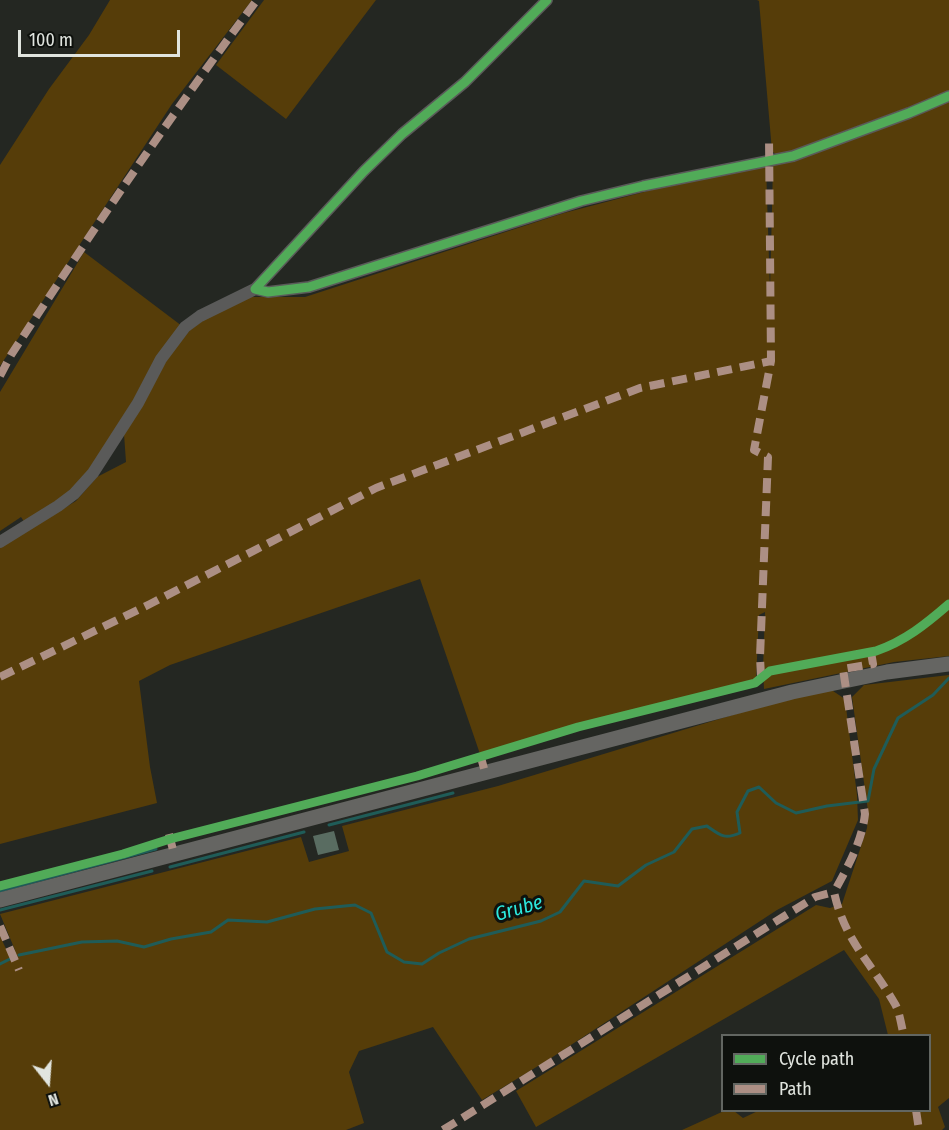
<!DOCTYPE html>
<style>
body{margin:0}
#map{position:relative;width:949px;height:1130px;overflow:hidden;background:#242722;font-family:"Fira Sans Condensed",sans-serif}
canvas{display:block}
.legend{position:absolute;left:721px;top:1034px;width:210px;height:78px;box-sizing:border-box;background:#0e110d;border:2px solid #626661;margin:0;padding:8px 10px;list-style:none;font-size:18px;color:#e1e5df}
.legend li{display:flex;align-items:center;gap:12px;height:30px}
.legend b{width:30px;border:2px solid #626661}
.north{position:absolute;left:18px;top:1052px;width:60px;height:60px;-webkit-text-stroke:4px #0e110d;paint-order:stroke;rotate:163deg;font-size:16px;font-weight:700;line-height:24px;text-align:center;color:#e1e5df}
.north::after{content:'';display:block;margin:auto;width:21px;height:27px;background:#e1e5df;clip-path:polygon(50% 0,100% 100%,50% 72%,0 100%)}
.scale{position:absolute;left:18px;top:30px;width:162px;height:27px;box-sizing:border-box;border:3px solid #e1e5df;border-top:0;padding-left:8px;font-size:18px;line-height:21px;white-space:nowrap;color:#e1e5df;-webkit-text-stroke:4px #0e110d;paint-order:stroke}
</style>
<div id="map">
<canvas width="949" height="1130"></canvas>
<ul class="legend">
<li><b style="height:8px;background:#51ab58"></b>Cycle path</li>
<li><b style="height:8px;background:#ac8f84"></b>Path</li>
</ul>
<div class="north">N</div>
<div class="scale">100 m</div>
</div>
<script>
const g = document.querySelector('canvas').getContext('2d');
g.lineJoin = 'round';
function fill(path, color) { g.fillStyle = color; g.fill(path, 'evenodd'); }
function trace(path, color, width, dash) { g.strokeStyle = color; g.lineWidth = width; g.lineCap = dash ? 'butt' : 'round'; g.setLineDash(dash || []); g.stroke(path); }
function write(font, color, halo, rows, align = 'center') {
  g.font = font + ' "Fira Sans Condensed",sans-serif'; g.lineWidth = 6; g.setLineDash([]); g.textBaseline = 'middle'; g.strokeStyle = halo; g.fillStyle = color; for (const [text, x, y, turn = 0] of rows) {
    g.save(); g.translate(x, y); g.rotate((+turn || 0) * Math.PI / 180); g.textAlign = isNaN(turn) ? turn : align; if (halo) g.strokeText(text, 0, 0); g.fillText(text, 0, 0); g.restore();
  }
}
fill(new Path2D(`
 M110,0H252L172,104L0,366V165L49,89L89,35Z
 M264,0H376L286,119L216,65Z
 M757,0H949V92L778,156L772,151L759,1Z
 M949,98V656L894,662L764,689L763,669L765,612L759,615L756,680L480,754L420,579L170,665L139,681L150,767L157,803L0,844V547L76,501L97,477L126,462L124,434L169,356L190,330L209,316L247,297H305L564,213L663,187L766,165L770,292L773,165Z
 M84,252L182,326L96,465L73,491L25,523L21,517L0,531V392Z
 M949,675V1098L938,1107L945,1127L942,1130H682L724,1111H734L743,1118L760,1110H930V1036L888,1035L879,999L844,950L536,1127L516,1091L816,905L830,908L842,904L867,828L868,811L852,697L864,685Z
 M830,689L845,699L857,795L858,820L832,881L777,910L548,1060L482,1100L433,1027L359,1051L349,1072L364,1123L346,1130H0V936L8,953L15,950L0,914L301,837L309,862L349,851L342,826L498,786L772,703Z`), '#563d09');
trace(new Path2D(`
 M329,825L453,793
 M170,867L304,832
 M0,891L156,849
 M0,910L152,871
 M19,955L82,942L117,941L144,947L171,939L211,932L228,920L267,922L315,909L355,905L371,913L387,952L404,962L422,964L439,953L469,939L541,921L560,912L584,881L618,886L646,865L674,852L692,829L707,826C720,835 724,840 740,833L737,812L748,791L759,787L776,803L796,813L827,806L868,801L874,769L898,718L933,695L949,678
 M0,964L10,959`), '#1f5c58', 3);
fill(new Path2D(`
 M334,831L339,850L318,855L313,836Z`), '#596c61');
trace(new Path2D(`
 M255,289L268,292L309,287L581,201L643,186L793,156L909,113L949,96
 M0,542L58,506L74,494L93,473L138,403L161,359L185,327L200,316L255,289L364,171L402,134L465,82L547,0`), '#5a5a59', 12);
trace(new Path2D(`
 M0,900L792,692L887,672L949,664`), '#656562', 15);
trace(new Path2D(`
 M0,376L11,355C90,234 171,115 257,0
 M871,652L873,664L843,669L865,814C862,842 847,868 834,892C845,942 871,962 895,1004C900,1013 901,1025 904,1036
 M0,677L150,604L376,488L640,388L771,361
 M761,677L760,657L768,457L754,450L771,361L769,136
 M480,754L485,772
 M169,834L174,854
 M0,926L19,970
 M916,1110L919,1130
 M443,1130L815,897L834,892`), '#ac8f84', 8, [15, 8]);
trace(new Path2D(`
 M255,289L268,292L309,287L581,201L643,186L793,156L909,113L949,96
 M255,289L364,171L402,134L465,82L547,0
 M0,886L123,854L170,839L417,776L578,727L755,683L770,671L876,651C905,641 926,624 949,604`), '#51ab58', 9);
write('italic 20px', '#2ce8de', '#0e110d', [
 ["Grube",519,909,-16]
]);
</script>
